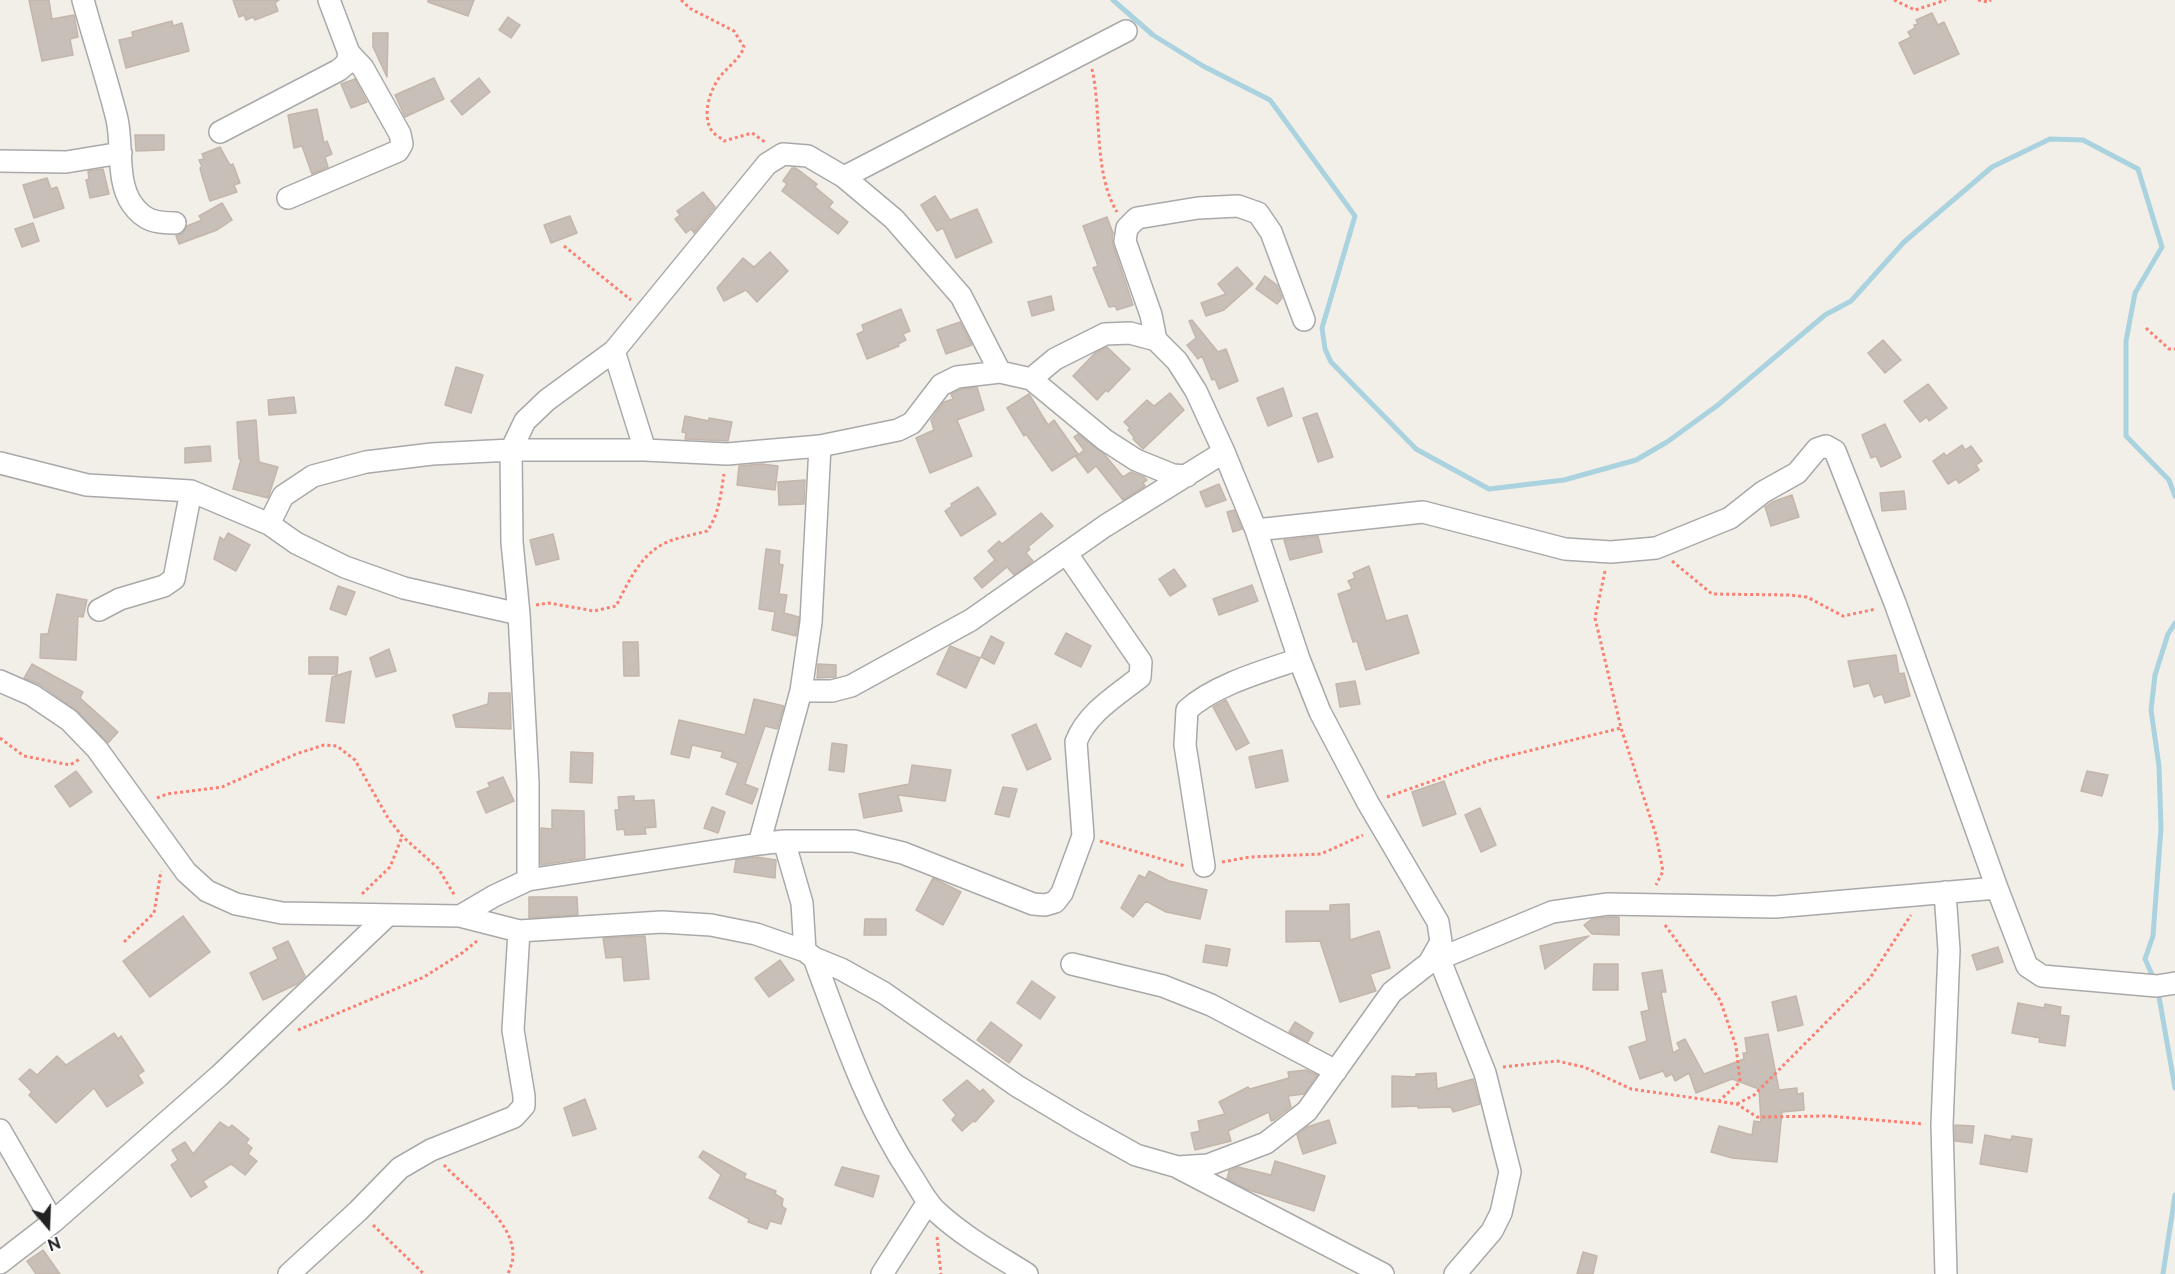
<!DOCTYPE html>
<style>
body{margin:0}
#map{position:relative;width:2175px;height:1274px;overflow:hidden;background:#f2efe9;font-family:Raleway,sans-serif}
canvas{display:block}
.north{position:absolute;left:18px;top:1196px;width:60px;height:60px;-webkit-text-stroke:4px #fff;paint-order:stroke;rotate:161deg;font-size:16px;font-weight:700;line-height:24px;text-align:center;color:#222}
.north::after{content:'';display:block;margin:auto;width:21px;height:27px;background:#222;clip-path:polygon(50% 0,100% 100%,50% 72%,0 100%)}
</style>
<div id="map">
<canvas width="2175" height="1274"></canvas>
<div class="north">N</div>
</div>
<script>
const g = document.querySelector('canvas').getContext('2d');
g.lineJoin = 'round';
function trace(path, color, width, dash) { g.strokeStyle = color; g.lineWidth = width; g.lineCap = dash ? 'butt' : 'round'; g.setLineDash(dash || []); g.stroke(path); }
function fill(path, color) { g.fillStyle = color; g.fill(path, 'evenodd'); }
trace(new Path2D(`
 M1113,0L1153,35L1203,66L1270,100L1355,216L1322,328L1325,349L1331,362L1416,449L1489,489L1564,480L1636,460L1667,442L1718,405L1825,315L1851,301L1904,242L1992,167L2050,139L2083,140L2138,169L2162,247L2135,293L2126,341V436L2169,480L2175,496
 M2154,979L2145,959L2153,936L2161,828L2159,766L2151,710L2155,675L2168,634L2175,623
 M2158,991L2175,1088
 M2163,1274L2175,1195`), '#aad3df', 5);
const building = new Path2D(`
 M29,0H49L52,19L74,15L78,37L70,39L73,55L42,61Z
 M233,0H279L275,3L278,11L255,20L253,17L246,20L244,15L239,17Z
 M428,0H474L468,16L428,2Z
 M1932,13L1938,25L1944,22L1959,54L1914,74L1899,43L1911,37L1908,32L1915,28L1914,25L1918,24L1916,20Z
 M508,17L520,25L511,38L499,30Z
 M172,21L173,26L182,23L189,51L126,68L119,40L133,37L132,32Z
 M373,33H388L387,77L373,47Z
 M434,78L444,99L405,117L395,95Z
 M479,78L490,92L462,115L451,101Z
 M355,79L367,102L351,108L341,84Z
 M317,109L324,143L327,141L332,154L325,157L328,167L312,174L302,146L294,148L288,115Z
 M135,135H164V150L136,151Z
 M220,147L230,165L233,164L240,183L234,185L237,192L210,201L202,176L200,168L202,167L199,160L204,159L202,154Z
 M792,168H796L817,184L815,187L833,202L829,207L848,222L838,234L782,191L787,184L783,181Z
 M103,169L109,194L90,198L86,180L89,179L88,171Z
 M47,178L51,189L57,187L64,208L34,218L23,185Z
 M703,192L715,207L694,233L691,229L686,233L675,219L680,215L677,211Z
 M935,196L950,220L977,209L992,242L956,258L943,228L937,231L921,205Z
 M222,203L232,220L217,230L179,244L176,236L182,234L187,226L202,220L199,216Z
 M570,216L577,233L551,243L544,225Z
 M1107,217L1113,233L1112,238L1113,245L1133,305L1117,310L1115,306L1109,307L1093,268L1098,266L1083,226Z
 M33,223L39,241L22,247L15,229Z
 M770,252L788,271L757,302L746,290L724,301L717,288L743,258L754,267Z
 M1237,267L1253,284L1224,310L1206,316L1201,303L1226,294L1218,284Z
 M1265,276L1277,285L1282,298L1277,304L1256,289Z
 M1051,296L1054,310L1032,316L1028,302Z
 M901,309L910,331L903,334L906,340L898,344L899,346L867,359L857,334L864,331L862,325Z
 M1192,320L1218,352L1226,349L1238,381L1219,389L1215,379L1212,380L1202,356L1198,359L1187,345L1196,338L1189,321Z
 M960,322L972,345L946,354L937,330Z
 M1883,340L1901,360L1885,373L1868,353Z
 M1107,347L1130,369L1108,392L1106,390L1097,400L1073,376L1095,353Z
 M456,367L483,375L471,413L445,405Z
 M1928,384L1947,408L1929,421L1927,417L1920,422L1904,401Z
 M977,387L984,410L957,420L972,456L930,473L916,438L934,430L931,420L944,402L953,399L951,394L961,389Z
 M1283,388L1292,416L1268,426L1257,398Z
 M1170,393L1184,410L1143,449L1133,439L1134,437L1128,430L1130,428L1124,422L1147,400L1154,406Z
 M1029,394L1048,425L1054,420L1078,454L1052,471L1026,434L1024,436L1007,408Z
 M294,397L296,413L269,415L268,400Z
 M1317,413L1333,457L1318,462L1303,418Z
 M685,416L709,421V418L732,422L728,441L685,439L686,433L682,432Z
 M256,420L259,462L278,467L268,498L233,489L241,459H239L237,422Z
 M1885,424L1901,457L1881,467L1876,456L1871,458L1862,435Z
 M1078,434L1105,455L1123,477L1131,472L1144,477L1147,480L1143,483L1145,486L1123,500L1096,466L1088,473L1076,457L1084,450L1074,437Z
 M1962,445L1965,450L1971,446L1982,461L1976,465L1979,470L1959,483L1956,479L1948,484L1933,461L1944,453L1946,456Z
 M210,446L211,461L185,463V448Z
 M762,464L778,466L775,490L737,485L739,466Z
 M805,480L804,504L779,505L778,482Z
 M1219,484L1226,500L1206,507L1200,492Z
 M978,487L996,514L961,536L945,511L952,506L951,504Z
 M1904,491L1906,509L1882,511L1880,493Z
 M1792,495L1799,517L1771,526L1765,507L1772,502Z
 M1234,510L1242,529L1233,532L1227,512Z
 M1041,513L1053,526L1028,547L1030,549L1026,553L1033,561L1014,575L1007,567L982,588L974,578L995,560L988,551L999,541L1002,544Z
 M228,533L250,545L236,571L214,559L220,537L224,540Z
 M553,534L559,559L536,565L530,540Z
 M1318,536L1322,552L1290,560L1284,540Z
 M766,549L780,551L779,564L783,565L779,594L787,595L784,613L799,617L796,636L772,630L775,612L759,609Z
 M1369,566L1386,621L1407,615L1419,653L1366,670L1357,641L1353,642L1338,594L1352,589L1348,581L1355,578L1353,573Z
 M1174,569L1186,586L1170,596L1159,579Z
 M1252,585L1258,601L1219,615L1213,599Z
 M338,586L355,592L346,615L330,609Z
 M57,594L87,600L83,617L78,616L76,660L40,658L41,634H48Z
 M1066,633L1091,646L1081,667L1055,654Z
 M991,636L1004,643L994,664L981,657Z
 M623,642H638L639,676H624Z
 M950,646L980,658L966,688L937,674Z
 M389,649L396,671L376,677L370,658Z
 M1896,655L1899,674L1904,673L1910,696L1885,703L1882,694L1874,697L1869,683L1854,687L1848,661Z
 M309,657H338L337,674H309Z
 M32,664L83,692L80,698L118,732L108,743L76,710L39,684L24,678Z
 M818,664L836,665V677L817,678Z
 M351,671L344,723L326,721L332,677Z
 M1355,681L1360,704L1340,707L1336,684Z
 M489,693H510L511,729L456,727L453,715L488,704Z
 M754,699L784,706L777,729L765,726L745,784L758,789L752,804L726,794L738,763L721,757L723,752L692,745L689,758L671,754L679,720L745,735Z
 M1226,700L1249,743L1236,750L1213,707Z
 M1036,724L1051,759L1027,770L1012,735Z
 M832,743L847,745L844,772L829,770Z
 M1282,750L1288,781L1256,788L1249,757Z
 M571,752L593,753L592,783L570,782Z
 M912,765L951,770L945,801L898,795L902,811L864,818L859,794L909,784Z
 M76,771L92,792L70,807L55,786Z
 M2087,771L2108,775L2102,796L2081,791Z
 M503,777L514,801L486,813L477,792L490,787L488,783Z
 M1444,781L1456,814L1423,826L1412,792Z
 M1003,787L1017,789L1009,817L995,814Z
 M634,796V801L654,800L656,827L645,828L646,834L625,835L624,829L617,830L615,810H619L618,797Z
 M712,807L725,812L718,833L704,828Z
 M1480,808L1496,845L1481,852L1465,815Z
 M552,810L584,811L585,858L541,865V828L552,829Z
 M757,857L776,860L775,878L734,872L736,860Z
 M1149,871L1169,881L1207,890L1200,919L1166,912L1146,901L1133,917L1121,908L1139,875L1145,878Z
 M933,878L961,892L943,925L916,910Z
 M529,897H577L578,915L529,918Z
 M1349,904L1350,940L1379,931L1390,968L1370,974L1376,991L1340,1002L1320,941L1286,942V911H1330V905Z
 M183,916L210,952L150,997L123,961Z
 M1609,917H1619V935L1592,934L1584,925L1592,919Z
 M865,919H886V935H864Z
 M645,936L649,979L624,981L622,957L606,958L603,938Z
 M1589,936L1545,969L1540,946Z
 M288,941L305,976L297,984L263,1000L250,973L278,959L273,948Z
 M1206,945L1230,949L1227,966L1203,962Z
 M1998,947L2003,962L1977,970L1972,955Z
 M780,960L794,980L769,997L755,978Z
 M1594,964H1618V990H1593Z
 M1662,970L1666,992H1661L1673,1053L1680,1049L1677,1043L1685,1039L1704,1074L1744,1059L1743,1053H1747L1745,1038L1768,1034L1779,1090L1797,1088V1094L1803,1093L1804,1110L1782,1112L1777,1162L1732,1158L1711,1152L1719,1126L1752,1135L1754,1121L1761,1122L1759,1089L1732,1079L1696,1093L1689,1073L1675,1081L1672,1074L1666,1077L1663,1071L1640,1079L1629,1047L1647,1041L1641,1012L1649,1010L1642,973Z
 M1032,981L1055,997L1040,1019L1017,1003Z
 M1796,996L1803,1025L1778,1031L1772,1002Z
 M2018,1003L2044,1008L2045,1004L2061,1007L2060,1015L2069,1016L2065,1046L2039,1042L2040,1038L2012,1033Z
 M991,1022L1022,1045L1009,1063L977,1040Z
 M1295,1022L1313,1033L1308,1042L1289,1032Z
 M114,1033L118,1039L121,1036L144,1071L138,1075L143,1083L107,1107L94,1088L56,1123L29,1095L32,1092L19,1079L30,1069L37,1075L57,1056L66,1065Z
 M1306,1070L1317,1075L1304,1094L1288,1096L1291,1107L1274,1120L1271,1121L1269,1112L1228,1131L1231,1141L1195,1150L1191,1133L1200,1131L1198,1121L1225,1114L1219,1102L1248,1087L1250,1089L1289,1078L1288,1072Z
 M1436,1073L1437,1089L1473,1079L1480,1104L1453,1112L1451,1107L1418,1108V1106L1392,1107V1076L1416,1077V1074Z
 M967,1080L980,1092L983,1089L994,1101L975,1122L973,1121L962,1131L952,1120L956,1115L943,1100Z
 M585,1099L596,1129L573,1136L564,1108Z
 M1329,1120L1336,1143L1303,1154L1297,1135L1307,1127Z
 M220,1122L229,1128L232,1125L249,1139L246,1143L252,1148L248,1154L257,1161L245,1175L231,1164L203,1181L207,1187L191,1197L171,1165L178,1160L172,1150L185,1142L193,1154Z
 M1955,1125L1974,1126L1972,1143L1955,1141Z
 M1985,1135L2011,1140L2012,1136L2032,1139L2027,1172L1980,1164Z
 M703,1151L746,1174L744,1178L776,1191L775,1194L783,1199L782,1206L786,1209L781,1224L770,1221L767,1229L748,1222L749,1219L709,1198L721,1175L699,1157Z
 M1275,1161L1325,1176L1314,1211L1246,1189L1227,1179L1229,1171L1238,1167L1271,1175Z
 M842,1167L879,1176L873,1197L835,1185Z
 M43,1250L60,1274H36L27,1261Z
 M1583,1252L1597,1256L1593,1274H1577Z`);
fill(building, '#c7bfb8');
trace(building, '#c4b6ab', 1.5);
const street = new Path2D(`
 M83,0C94,40 107,79 117,119C123,146 116,181 132,204C144,221 156,223 175,223
 M220,132L339,70L347,63L349,53L329,0
 M0,161L66,162L121,153
 M844,177L1126,31
 M288,198L398,151L402,144L400,134L363,68L349,53
 M1156,340L1151,315L1125,241L1127,228L1137,218L1198,208L1238,206L1258,213L1271,232L1304,320
 M614,351L645,450
 M1031,379L1055,359L1105,334L1130,333L1156,340L1177,361L1196,391L1224,452L1256,530L1299,659L1320,712L1368,803L1438,922L1441,942L1429,963
 M0,463L87,485L191,491L269,524L296,543L345,567L404,588L519,614
 M269,524L283,496L313,476L366,462L432,454L511,450H645L727,454L820,446L898,430L912,423L941,385L957,377L1000,372
 M1256,530L1423,512L1565,549L1611,552L1656,548L1730,518L1763,492L1797,473L1817,449L1826,446L1835,451L1895,603L1997,888L2027,966L2042,976L2157,986L2175,983
 M99,610L120,599L164,586L174,579L191,491
 M0,681L32,695L69,720L97,749L186,872L207,891L236,904L282,913L460,916L519,931L662,922L711,925L756,934L805,951L814,958C842,1033 866,1107 911,1175C919,1187 926,1202 937,1212C964,1237 997,1255 1027,1274
 M801,691H832L851,686L971,620L1105,526L1224,452
 M784,841L802,903L805,951
 M759,844L801,691L811,622L820,446
 M1204,866L1185,745L1187,710C1214,685 1264,671 1299,659
 M528,880V782L519,614L512,542L511,450L525,421L547,400L614,351L767,164L783,154L808,156L844,177L894,219L961,296L1000,372L1031,379L1105,440L1136,460L1173,475L1187,476
 M1945,892L1949,950L1942,1125L1946,1274
 M460,916L494,896L528,880L759,844L784,841H854L903,853L1033,904L1045,905L1055,902L1062,893L1083,836L1076,742C1087,713 1116,696 1140,677L1141,662L1067,554
 M814,958L841,969L884,993L1017,1086L1077,1122L1136,1155L1178,1167L1208,1165L1266,1143L1307,1111L1392,992L1429,963L1552,912L1608,904L1775,907L1997,888
 M1439,958L1485,1073L1510,1172L1501,1213L1492,1231L1455,1274
 M1072,964L1163,986L1211,1005L1336,1071
 M0,1130L53,1222
 M1179,1168L1383,1274
 M0,1263L53,1222L219,1076L388,915
 M289,1274L358,1211L400,1168L431,1150L514,1117L524,1106V1096L513,1030L519,931
 M882,1274L928,1202`);
trace(street, '#a9a9a9', 24);
trace(new Path2D(`
 M681,0L691,9L734,31L744,47C739,61 725,68 717,81C709,94 702,117 712,131C715,135 721,138 724,141L752,133L765,142
 M1894,0L1915,10L1946,0
 M1978,0L1988,2L1991,0
 M1092,69C1102,113 1093,172 1117,212
 M564,246L631,300
 M2146,328L2169,349H2175
 M1672,561L1712,594L1789,595L1807,597L1843,616L1876,609
 M1605,571L1595,618L1621,728L1656,835L1663,871L1656,885
 M536,605L549,603L594,611L616,606C628,583 640,555 665,543C678,537 693,535 707,531C719,515 721,493 724,474
 M0,738L24,756L70,765L80,759
 M1387,797L1488,761L1621,728
 M157,798L167,794L222,787L296,754L324,745L337,746L355,760L388,818L402,836L438,868L455,896
 M1100,841L1185,866
 M1222,862L1250,857L1321,854L1363,835
 M362,894L390,867L402,837
 M1665,925L1720,1000L1736,1046L1740,1082L1719,1101
 M124,942L154,913L161,871
 M298,1030L424,977L462,953L477,941
 M1503,1067L1557,1061L1584,1067L1631,1089L1737,1104L1757,1117L1828,1116L1923,1124
 M1737,1104L1754,1095L1870,978L1911,915
 M444,1165C467,1190 514,1220 513,1256C513,1262 510,1268 508,1274
 M373,1225L424,1274
 M937,1237L941,1274`), '#fa8072', 3, [3, 3]);
trace(street, '#fff', 21);
</script>
